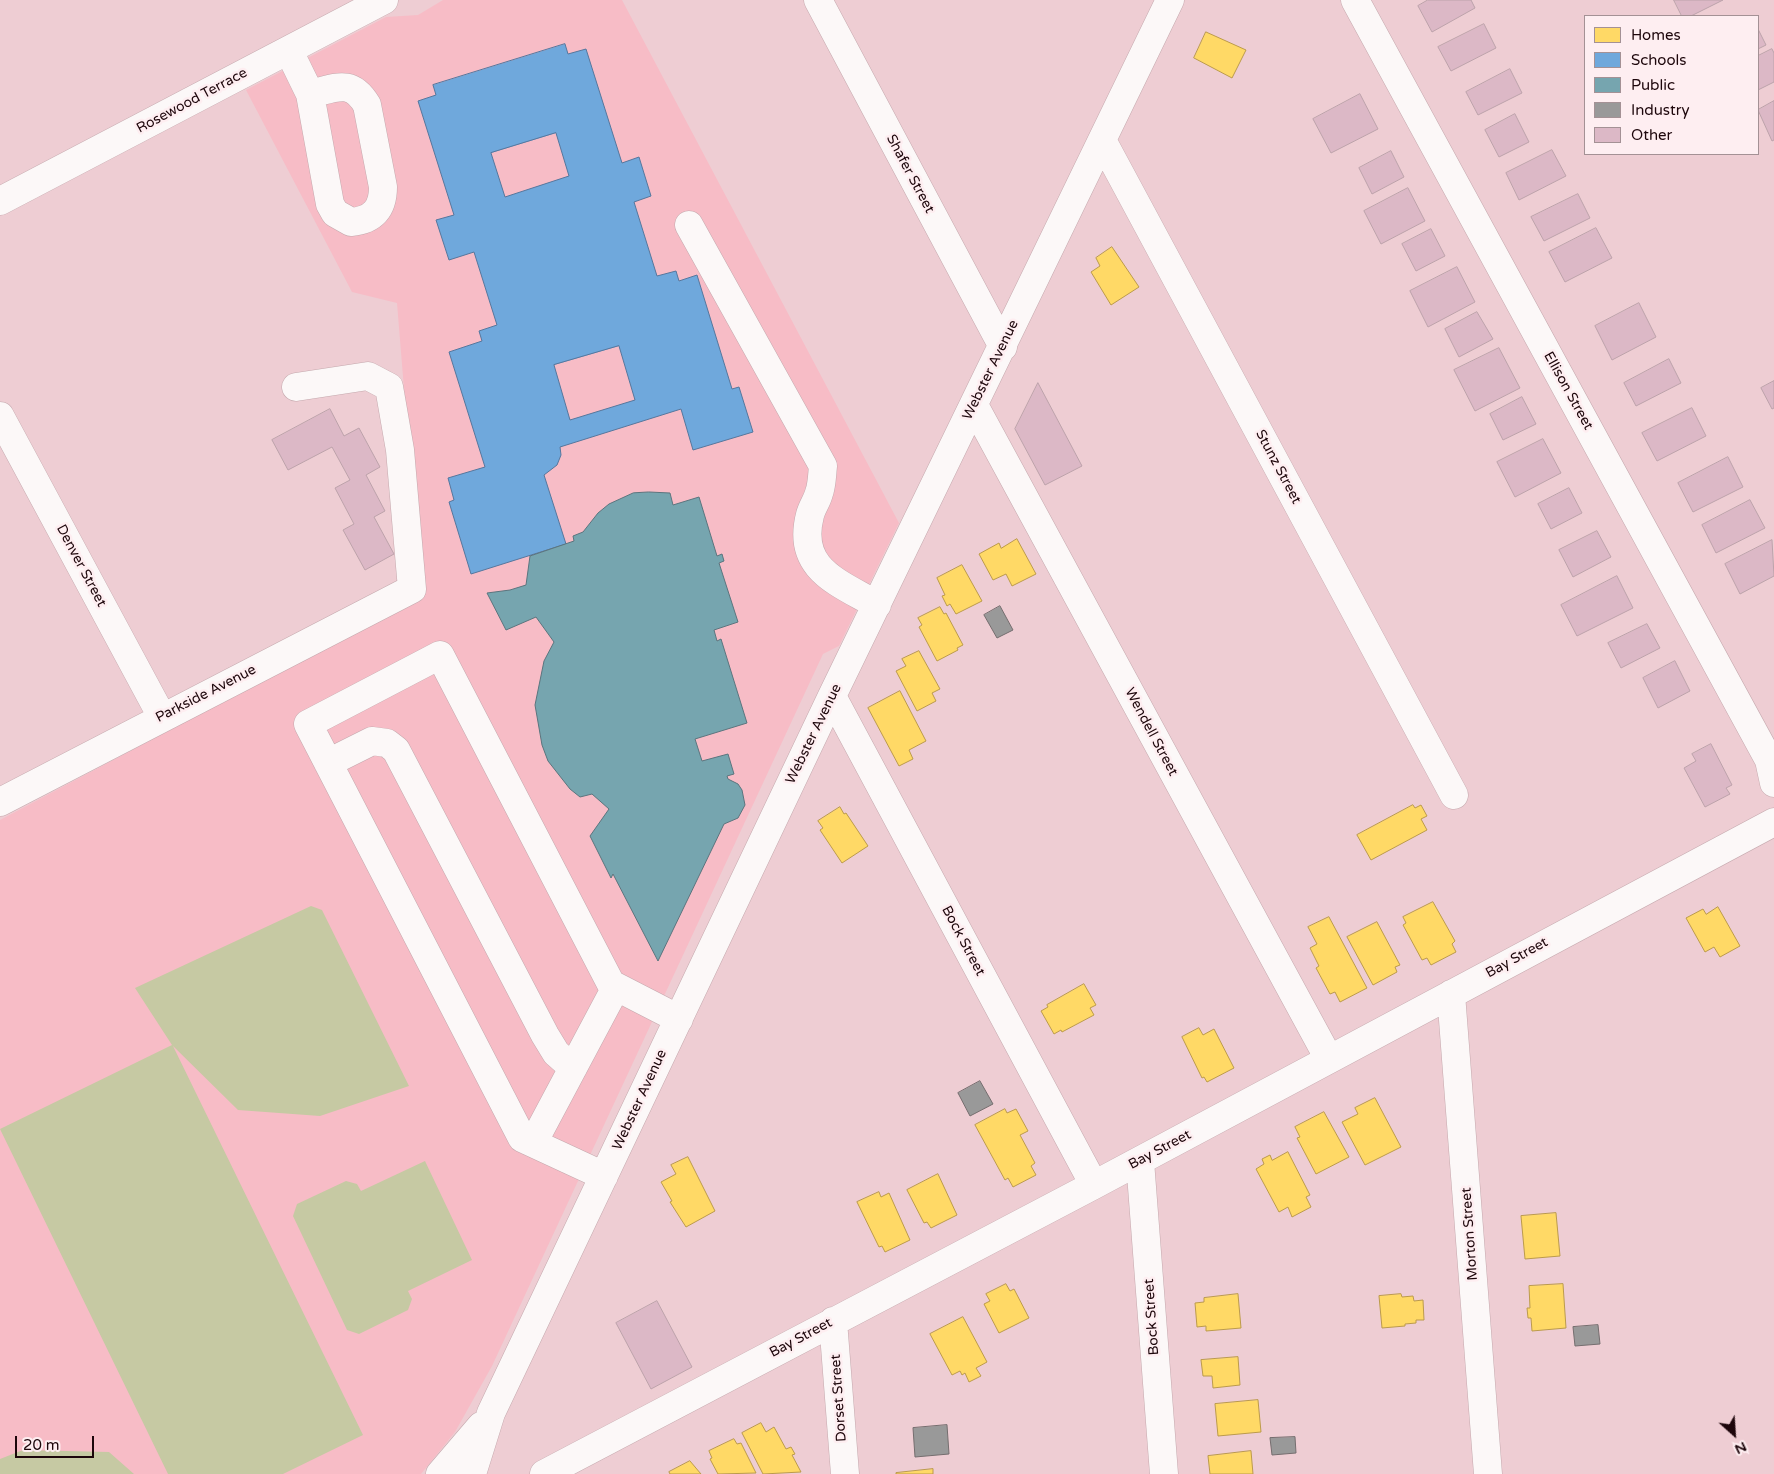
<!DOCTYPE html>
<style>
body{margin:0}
#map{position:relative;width:1774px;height:1474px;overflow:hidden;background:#eecdd3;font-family:"Varela Round",sans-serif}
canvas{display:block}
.legend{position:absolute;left:1584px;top:15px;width:175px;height:140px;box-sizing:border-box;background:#feeef1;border:1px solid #a49195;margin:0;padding:6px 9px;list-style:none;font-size:15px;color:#1d060b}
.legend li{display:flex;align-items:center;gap:10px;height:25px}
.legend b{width:25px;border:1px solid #a49195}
.north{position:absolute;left:1709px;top:1409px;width:50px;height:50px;-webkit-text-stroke:4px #feeef1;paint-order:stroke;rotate:154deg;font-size:14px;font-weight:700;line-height:20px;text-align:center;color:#1d060b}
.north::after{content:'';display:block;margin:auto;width:18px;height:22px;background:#1d060b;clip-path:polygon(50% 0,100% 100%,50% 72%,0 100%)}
.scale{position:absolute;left:15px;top:1436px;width:79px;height:22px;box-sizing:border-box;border:2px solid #1d060b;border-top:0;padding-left:6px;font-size:15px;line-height:18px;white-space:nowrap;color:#1d060b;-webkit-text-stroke:4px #feeef1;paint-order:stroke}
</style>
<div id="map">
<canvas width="1774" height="1474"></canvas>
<ul class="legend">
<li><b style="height:14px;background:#ffd966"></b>Homes</li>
<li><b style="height:14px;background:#6fa8dc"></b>Schools</li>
<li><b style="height:14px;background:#76a5af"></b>Public</li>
<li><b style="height:14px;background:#999"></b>Industry</li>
<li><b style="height:14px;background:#dcb8c6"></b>Other</li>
</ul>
<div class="north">N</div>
<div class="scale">20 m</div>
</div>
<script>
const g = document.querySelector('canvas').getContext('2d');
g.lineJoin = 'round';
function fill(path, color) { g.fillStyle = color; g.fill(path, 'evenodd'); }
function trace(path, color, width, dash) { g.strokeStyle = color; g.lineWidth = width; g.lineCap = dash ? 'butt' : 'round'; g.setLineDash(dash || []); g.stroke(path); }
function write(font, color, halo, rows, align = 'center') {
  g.font = font + ' "Varela Round",sans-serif'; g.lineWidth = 5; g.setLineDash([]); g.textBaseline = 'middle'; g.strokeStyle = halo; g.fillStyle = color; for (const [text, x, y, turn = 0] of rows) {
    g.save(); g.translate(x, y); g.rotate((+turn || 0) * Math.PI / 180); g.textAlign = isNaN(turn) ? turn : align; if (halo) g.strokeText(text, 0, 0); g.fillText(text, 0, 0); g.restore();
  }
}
fill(new Path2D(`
 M443,0H622L899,523L839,646L823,654L492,1366L455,1432L421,1474H0V820L421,597L397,303L352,292L246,90L386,17L418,15Z`), '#f7bcc6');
fill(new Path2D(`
 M311,906L322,910L409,1086L320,1116L238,1110L173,1046L363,1435L283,1474H168L0,1129L172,1045L135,988Z
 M425,1161L472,1260L408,1291L412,1299L408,1310L359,1334L347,1330L293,1216L297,1204L346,1181L357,1184L361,1191Z
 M23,1450L109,1452L134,1474H0V1459Z`), '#c6c9a3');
const homes = new Path2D(`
 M1206,32L1246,50L1232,78L1194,58Z
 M1112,247L1139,287L1111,305L1091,272L1100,266L1096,258Z
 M1017,539L1036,574L1012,586L1006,574L993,580L979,554L999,543L1001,548Z
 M962,565L982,601L956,614L950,604L947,606L942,596L945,595L937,578Z
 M940,607L944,614L946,613L963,645L957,648L958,650L937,661L919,627L922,625L918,618Z
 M919,651L940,689L932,693L936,701L917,711L896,671L906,666L902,659Z
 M900,691L926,741L909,750L913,759L899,766L868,708Z
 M1413,805L1415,808L1421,805L1427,816L1421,819L1427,830L1371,860L1357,835Z
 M840,807L844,814L846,813L868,846L842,863L820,830L823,828L818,821Z
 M1433,902L1455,941L1452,944L1456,952L1431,965L1427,958L1422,960L1403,925L1406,923L1403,917Z
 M1718,907L1740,946L1720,957L1714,947L1705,952L1686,918L1703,909L1706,914Z
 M1329,917L1367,988L1340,1002L1335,992L1330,994L1316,968L1319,966L1310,948L1317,944L1308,927Z
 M1377,922L1400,965L1395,967L1397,972L1373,985L1347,937Z
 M1084,984L1096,1005L1090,1008L1094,1015L1062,1032L1061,1030L1054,1034L1041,1011L1048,1007L1047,1005Z
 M1199,1028L1203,1035L1214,1029L1234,1068L1207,1082L1204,1077L1202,1078L1182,1037Z
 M1375,1098L1401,1147L1365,1165L1342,1122L1358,1114L1355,1108Z
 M1005,1109L1007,1113L1016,1109L1028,1131L1020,1135L1035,1163L1031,1166L1036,1175L1013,1187L1008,1178L1005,1180L975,1125Z
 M1324,1112L1349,1157L1316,1174L1297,1138L1300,1137L1295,1127Z
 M1288,1152L1310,1195L1306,1197L1311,1207L1292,1217L1288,1207L1279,1212L1256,1169L1264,1164L1262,1159L1270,1155L1272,1160Z
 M688,1157L715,1211L686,1227L670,1202L672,1201L661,1182L676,1174L671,1165Z
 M938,1174L957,1215L931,1228L927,1222L924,1223L907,1190Z
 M879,1192L881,1197L889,1193L910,1240L885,1252L882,1246L879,1247L857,1202Z
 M1556,1213L1560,1256L1525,1259L1521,1216Z
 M1006,1284L1010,1291L1014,1289L1029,1318L999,1333L984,1304L990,1301L986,1294Z
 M1563,1284L1566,1328L1532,1331L1531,1318H1528L1527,1308H1530L1529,1286Z
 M1238,1294L1241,1328L1206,1331V1326L1197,1327L1195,1303L1204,1302V1298Z
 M1401,1294L1402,1297L1413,1296L1414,1301L1423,1300L1424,1320H1416V1323L1405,1324V1326L1382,1328L1379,1296Z
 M963,1317L987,1362L976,1368L981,1376L969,1382L965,1373L962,1375L960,1371L952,1375L930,1334Z
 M1238,1357L1240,1385L1213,1388L1212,1376H1203L1201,1360Z
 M1258,1400L1261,1432L1218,1436L1215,1404Z
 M761,1423L766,1432L774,1427L786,1449L791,1447L795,1454L792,1455L801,1472L763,1474L742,1433Z
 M734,1439L737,1444L741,1443L756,1473L718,1474L710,1459L712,1458L709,1451Z
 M1251,1451L1253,1474H1210L1208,1456Z
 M690,1461L701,1474H670L669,1472Z
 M933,1469V1474H896V1473Z`);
fill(homes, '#ffd966');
trace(homes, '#bb9a4b', 1);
const schools = new Path2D(`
 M565,44L568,54L586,49L622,163L639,157L651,196L634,202L657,276L676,271L679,281L697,275L732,389L739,387L753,432L693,450L681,409L560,447L561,455L557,465L544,475L566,544L471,574L449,502L454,500L448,478L485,467L449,352L482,341L479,331L497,325L474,252L449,260L436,220L454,215L418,101L436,95L433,85ZM556,133L569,176L505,197L491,153ZM619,346L635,400L570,420L554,365Z`);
fill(schools, '#6fa8dc');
trace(schools, '#56779d', 1);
const public = new Path2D(`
 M649,492L670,493L673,505L699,497L717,556L722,554L724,561L719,563L738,622L714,630L717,641L721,639L747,723L695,739L702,761L728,754L734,774L727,776L728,779L738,784L742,790L745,805L738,818L724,824L658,961L613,874L611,878L590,836L609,809L592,794L580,797L570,789L548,761L542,745L535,705L544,661L554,642L536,617L506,630L487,593L510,590L526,585L530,556L574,541L573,536L583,532L598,513L609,504L633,493Z`);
fill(public, '#76a5af');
trace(public, '#5b757e', 1);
const industry = new Path2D(`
 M1000,606L1013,630L997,638L984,615Z
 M980,1081L993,1104L970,1116L958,1093Z
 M1598,1325L1600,1344L1575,1346L1573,1327Z
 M947,1425L949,1454L915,1457L913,1428Z
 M1295,1437L1296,1453L1272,1455L1270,1438Z`);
fill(industry, '#999');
trace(industry, '#746d6e', 1);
const building = new Path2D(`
 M1428,0H1471L1475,8L1432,32L1418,6Z
 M1674,0H1723L1691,16H1682Z
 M1484,24L1496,48L1451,71L1438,47Z
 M1758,29L1766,45L1758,49Z
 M1772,49L1774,53V82L1758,90V56Z
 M1510,69L1522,93L1478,115L1466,92Z
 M1360,94L1378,129L1331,153L1313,119Z
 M1774,101V140L1772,141L1758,110Z
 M1515,114L1529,142L1499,157L1485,130Z
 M1552,150L1566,176L1519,200L1506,173Z
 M1391,151L1404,177L1372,194L1359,168Z
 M1408,188L1425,221L1381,244L1364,211Z
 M1578,194L1590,218L1544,241L1531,217Z
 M1596,228L1612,258L1565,282L1549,252Z
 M1431,229L1445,256L1416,271L1402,244Z
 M1457,267L1475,302L1428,327L1410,291Z
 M1639,303L1656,337L1612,360L1595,326Z
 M1477,312L1493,339L1459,357L1445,329Z
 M1499,348L1520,388L1475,411L1454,370Z
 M1669,359L1681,383L1636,406L1624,383Z
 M1774,381V408L1772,409L1761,388Z
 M1038,383L1082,466L1045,485L1015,429Z
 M1522,397L1536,424L1503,440L1490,414Z
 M1692,408L1706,436L1657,461L1642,433Z
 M330,409L344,436L359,428L380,467L366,475L385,511L374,517L394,554L365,570L343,530L354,524L335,488L350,480L332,447L288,470L272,440Z
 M1543,439L1561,473L1515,497L1497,462Z
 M1728,457L1743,487L1693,512L1678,483Z
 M1569,488L1582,513L1551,529L1538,504Z
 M1750,500L1765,528L1716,553L1702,525Z
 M1597,531L1611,557L1573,577L1559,550Z
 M1772,540L1774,576L1740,594L1725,564Z
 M1617,576L1633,608L1577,636L1561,605Z
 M1647,624L1660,648L1621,668L1608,643Z
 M1675,661L1690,691L1658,708L1643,678Z
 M1711,744L1732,785L1726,788L1730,794L1705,807L1684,768L1696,761L1692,754Z
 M657,1301L692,1367L651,1389L616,1323Z`);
fill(building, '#dcb8c6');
trace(building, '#bca2aa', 1);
const minor = new Path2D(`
 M818,0L1003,347
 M1355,0L1769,760L1774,783
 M289,51L310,94L330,204L335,213L351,222C373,220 383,209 383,187L367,105C351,78 336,88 310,94
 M1102,140L1454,795
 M0,201L384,0
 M689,225L823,466C822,475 822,485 819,493C817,501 812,507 810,515C796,569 838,582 877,605
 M974,405L1329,1059
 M0,416L162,717
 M832,696L1094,1185
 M328,763L372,741L387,743L396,750L545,1035L556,1053L573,1068
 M0,802L412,589L400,450L389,387L368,376L296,387
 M1451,994L1488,1474
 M533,1143L616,987
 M1140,1161L1164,1474
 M604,1176L522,1138L308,724L440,655L611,984L679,1019
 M833,1321L845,1474
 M440,1474L481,1426
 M472,1474L491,1413L832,696L1170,0
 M544,1474L1094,1185L1774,822`);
trace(minor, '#c4a8ad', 29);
trace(minor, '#fcf8f8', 28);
write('14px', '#1d060b', '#feeef1', [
 ["Rosewood Terrace",192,101,-28],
 ["Shafer Street",910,174,62],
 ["Webster Avenue",991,370,-64],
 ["Ellison Street",1568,391,61],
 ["Stunz Street",1278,467,62],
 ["Denver Street",81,566,62],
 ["Parkside Avenue",206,694,-27],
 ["Wendell Street",1151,732,62],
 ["Webster Avenue",814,734,-64],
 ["Bock Street",963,941,62],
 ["Bay Street",1517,958,-29],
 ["Webster Avenue",640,1100,-65],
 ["Bay Street",1160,1150,-28],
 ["Morton Street",1470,1234,-94],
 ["Bock Street",1152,1317,-94],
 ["Bay Street",801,1338,-28],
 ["Dorset Street",839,1398,-94]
]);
</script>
